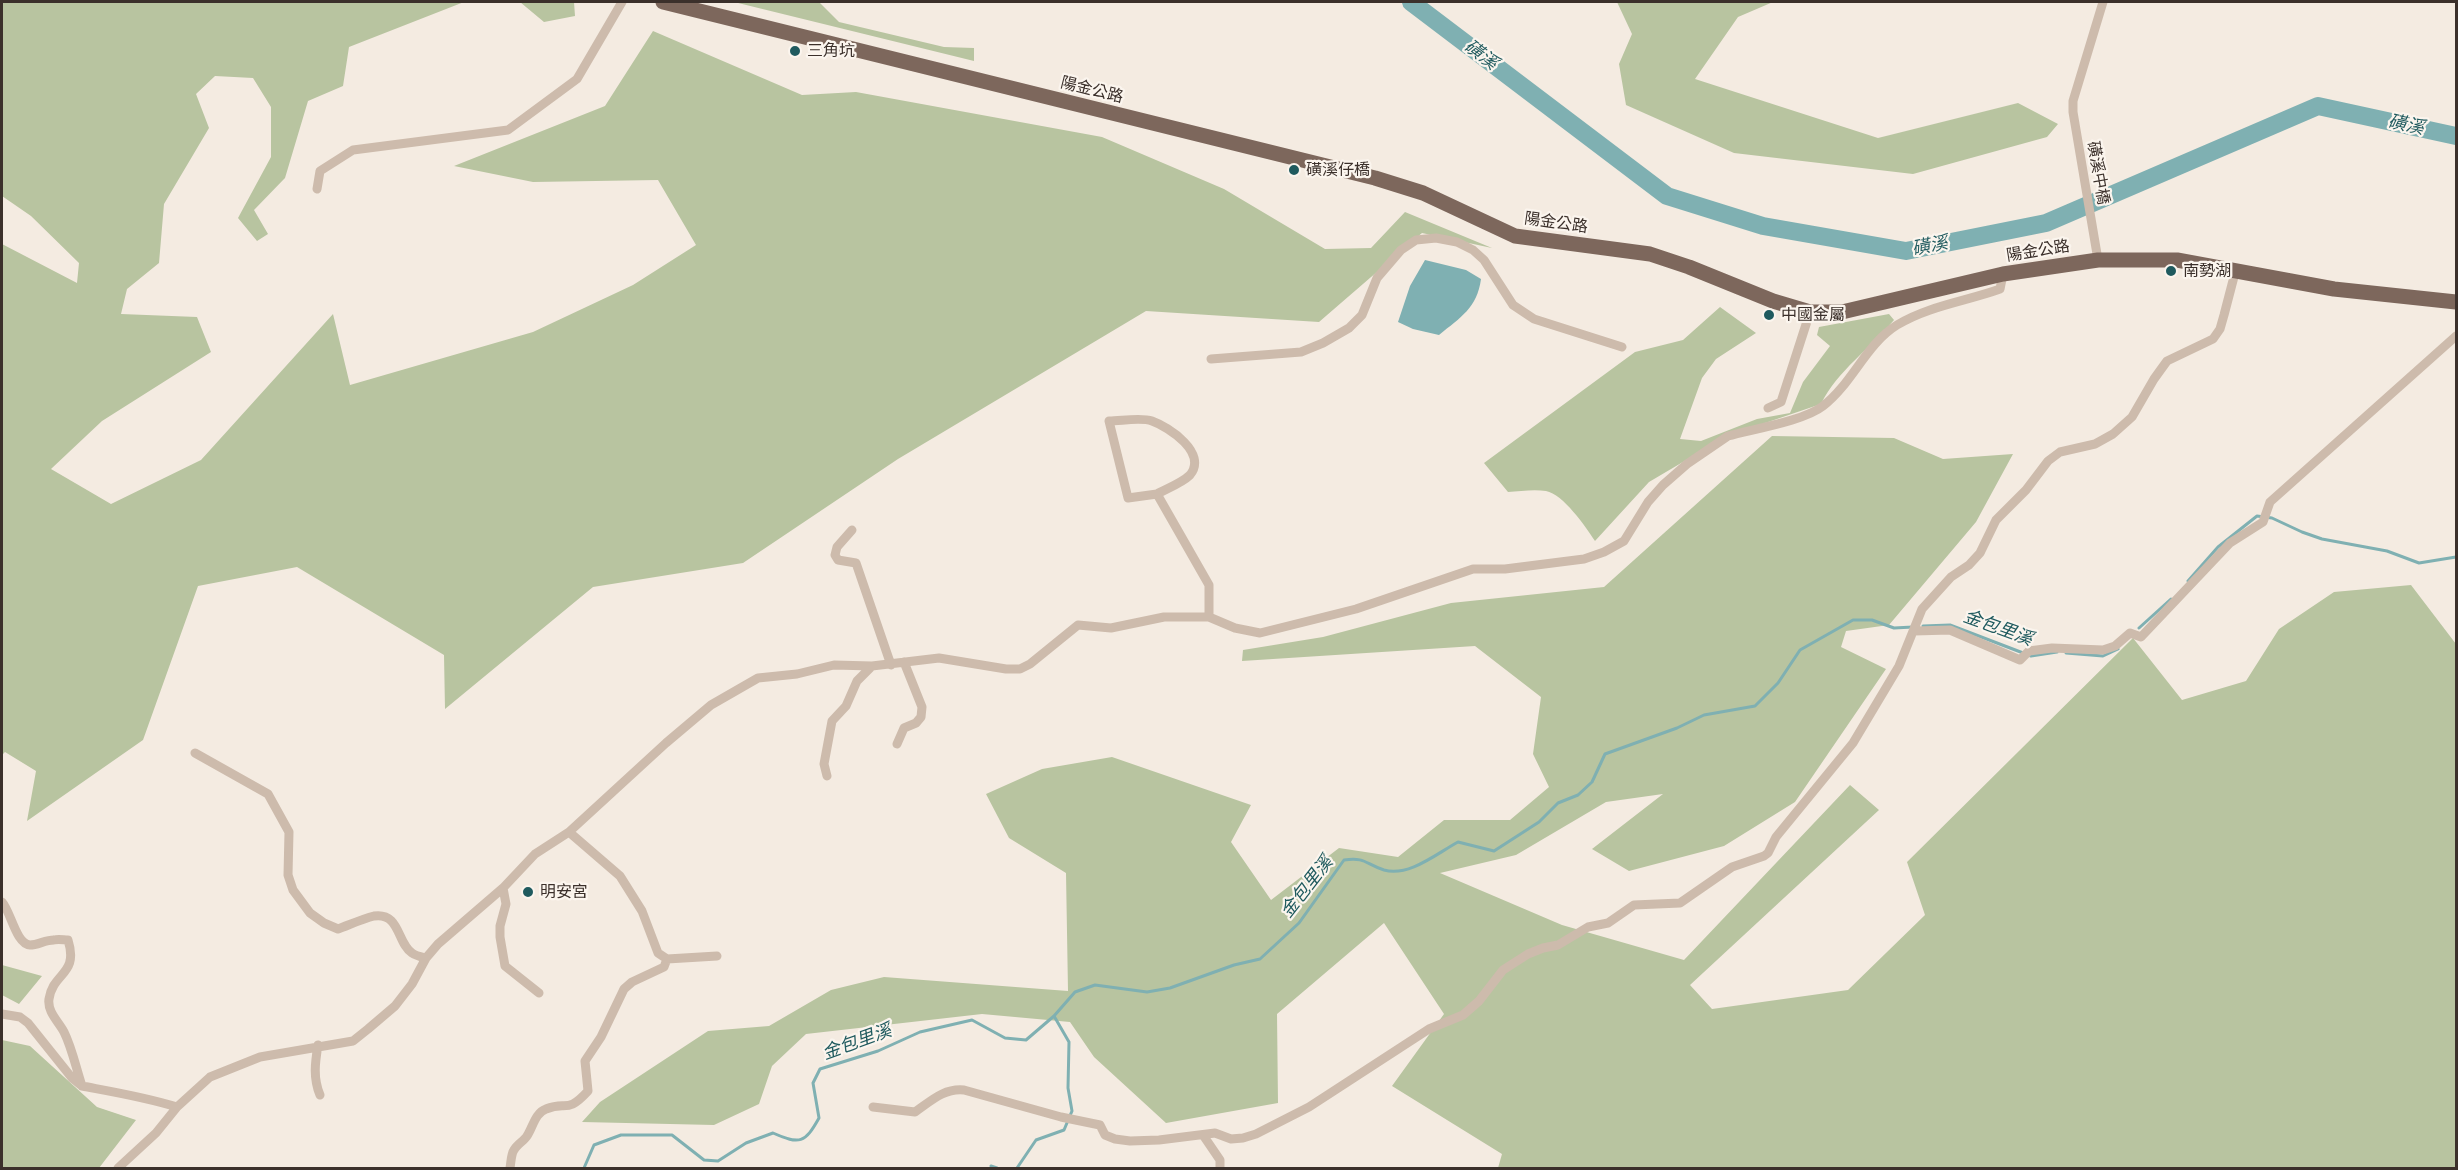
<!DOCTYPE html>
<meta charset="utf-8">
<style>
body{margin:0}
#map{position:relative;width:2458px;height:1170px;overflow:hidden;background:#f4ebe1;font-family:Raleway,sans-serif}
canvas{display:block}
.frame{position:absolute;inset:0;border:3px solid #3b302b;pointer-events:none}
</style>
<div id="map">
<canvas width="2458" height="1170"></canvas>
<div class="frame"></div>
</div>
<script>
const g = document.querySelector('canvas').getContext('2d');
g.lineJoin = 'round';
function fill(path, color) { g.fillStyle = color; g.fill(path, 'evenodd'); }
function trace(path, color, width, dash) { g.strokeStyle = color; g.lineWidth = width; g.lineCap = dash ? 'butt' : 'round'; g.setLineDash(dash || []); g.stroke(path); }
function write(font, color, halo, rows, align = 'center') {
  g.font = font + ' Raleway,"Noto Sans TC",sans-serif'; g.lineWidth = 4.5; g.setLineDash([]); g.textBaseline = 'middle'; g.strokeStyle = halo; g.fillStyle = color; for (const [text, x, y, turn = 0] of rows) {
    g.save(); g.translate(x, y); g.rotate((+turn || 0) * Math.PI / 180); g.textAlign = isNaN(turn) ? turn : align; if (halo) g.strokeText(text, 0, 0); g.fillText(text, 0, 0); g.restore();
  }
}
fill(new Path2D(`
 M2,2H464L349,47L343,86L308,101L285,178L254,210L268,234L257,241L238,218L271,157V107L253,78L215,76L196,94L209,128L164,204L159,263L127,289L121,314L197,317L211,352L102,421L51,469L111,504L201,460L333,314L350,385L533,332L633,285L696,245L658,180L533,182L454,166L605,106L653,31L802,95L856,92L1102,137L1224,189L1325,249L1371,248L1405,212L1492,248L1422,233L1319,322L1146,311L898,459L743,563L593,587L445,709L444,655L297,567L198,586L143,740L27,821L36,771L5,752L2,755V244L77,283L79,263L31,216L2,196Z
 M520,2H574L575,16L544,22Z
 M734,2H819L839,22L944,47L974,48V61Z
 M1617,2H1773L1738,17L1695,79L1878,138L2018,103L2058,124L2047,137L1913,174L1734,153L1626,105L1619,64L1632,34Z
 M1720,307L1756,333L1716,359L1702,378L1680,439L1701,441L1757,419L1790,413L1803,382L1830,346L1817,335L1819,327L1889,314L1894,320C1870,349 1838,370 1821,404L1727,436L1649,482L1595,541C1586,527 1563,494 1546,491C1535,489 1520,491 1508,492L1484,463L1635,352L1683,340Z
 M1772,436L1894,438L1943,459L2013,454L1976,522L1889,625L1846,631L1841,647L1886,669L1795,802L1724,846L1629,871L1592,849L1663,794L1606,802L1516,855L1440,873L1562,925L1684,960L1850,785L1879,810L1690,985L1712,1009L1848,990L1925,915L1907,862L2133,638L2182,700L2246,681L2279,629L2334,592L2411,585L2456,644V1168H1498L1502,1154L1392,1086L1444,1014L1384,923L1277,1014L1278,1103L1166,1123L1094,1057L1070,1022L982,1014L806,1034L772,1066L759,1104L714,1125L582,1122L600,1102L708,1031L769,1026L831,990L884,977L1068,991L1066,873L1009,838L986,794L1042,769L1112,757L1251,805L1231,842L1271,900L1339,848L1398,857L1444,820H1510L1549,787L1533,754L1541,697L1475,646L1242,661L1243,650L1323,637L1451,603L1604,587Z
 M2,965L42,976L19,1004L2,995Z
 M2,1040L30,1046L97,1107L136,1120L99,1168H2Z`), '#b8c4a0');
fill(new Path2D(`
 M1425,260L1466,270L1481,279C1477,308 1461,317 1439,335L1413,329L1398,322L1410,286Z`), '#7fb0b2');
trace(new Path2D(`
 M2188,581L2218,547L2257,516L2272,518L2302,532L2322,539L2387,551L2419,563L2456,557
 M1923,626L1950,625L2031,656L2057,652
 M2139,628L2171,599
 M2066,653L2103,656L2118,649
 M991,1166L997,1168
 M584,1168L594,1145L621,1135H672L704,1160L718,1161L746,1143L773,1133C800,1145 805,1143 819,1118L813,1083L820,1069L878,1051L920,1032L972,1020L1005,1038L1026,1040L1054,1016L1075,992L1095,985L1147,992L1170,988L1234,965L1260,959L1299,923L1344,860C1366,857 1365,864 1384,870C1409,877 1436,854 1458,842L1494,851L1539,822L1558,803L1578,795L1592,782L1605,754L1677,728L1704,715L1755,706L1778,683L1800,650L1853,620H1872L1894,628L1913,627
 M1017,1168L1036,1140L1064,1130L1072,1111L1068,1088L1069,1042L1054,1016`), '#7fb0b2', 3);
trace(new Path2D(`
 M1411,2L1667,196L1763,226L1906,251L2046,223L2318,106L2456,136`), '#7fb0b2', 18);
trace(new Path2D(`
 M317,189L320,171L353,150L508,130L577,79L622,2
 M2098,260L2073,112V101L2103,2
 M1211,359L1301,352L1323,343L1349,328L1362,315L1377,278L1401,250L1416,240L1436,238L1457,242L1473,250L1484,260L1513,305L1534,319L1622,347
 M1768,408L1781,402L1810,312
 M1157,494C1166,489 1182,483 1190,475C1208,453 1169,427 1152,421C1141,417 1121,421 1109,421L1128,498L1157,494L1209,585V617
 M852,530L837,547L835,555L838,560L856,563L891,665
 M1914,631L1950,630L2020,660L2029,651L2052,648L2103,650L2115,646L2130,633L2141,637L2230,543L2263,522L2270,502L2456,336
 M897,744L904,728L916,723L921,717L922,707L904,662
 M195,753L268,794L289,832L288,875L293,890L310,913L324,923L338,929C349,925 362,919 374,916C400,912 397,943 412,953C416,956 422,957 426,958
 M827,776L824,764L832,721L846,706L857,681L872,666
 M503,888L506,904L500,926V937L505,966L539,993
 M2,902C11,912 16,944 30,945C38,945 45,940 54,940C58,939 64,940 68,940C79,975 53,972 49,999C47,1012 59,1022 64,1032C72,1048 76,1068 82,1086C114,1092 145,1097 177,1107
 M667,959L717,956
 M2,1014L20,1017L28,1023L72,1078L82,1086
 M318,1045C315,1063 313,1078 320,1095
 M873,1107L915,1112C931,1101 944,1088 964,1090L1061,1117L1100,1125L1105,1135L1115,1139L1130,1141L1159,1140L1215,1133L1231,1139L1243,1138L1256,1134L1309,1107L1429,1029L1463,1015L1479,1001L1503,970L1528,954L1543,948L1558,945L1588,927L1608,923L1634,905L1680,903L1732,867L1764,856L1768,853L1776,837L1853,743L1899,666L1922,609L1951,577L1969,565L1980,553L1996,520L2026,490L2048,461L2060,452L2095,444L2113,434L2132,417L2154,379L2167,361L2213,339L2220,329L2224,315L2236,269
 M1203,1135L1220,1160V1168
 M118,1168L156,1133L177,1107L210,1077L260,1057L353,1041L368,1029L395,1006L412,984L426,958L438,944L503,888L535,854L569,832L666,743L711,705L758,678L797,674L834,665L872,666L939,658L1006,669H1020L1030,664L1078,625L1111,628L1164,617H1209L1235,628L1260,633L1356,609L1473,569H1505L1584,559L1604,552L1624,541L1648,502L1663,485L1687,464L1728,436C1753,429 1804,421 1823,406C1852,384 1866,344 1897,325C1928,306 1967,301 2000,289L2003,274
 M510,1168C511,1163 511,1154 514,1150C517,1144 524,1141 527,1136C533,1127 535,1113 546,1109C567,1100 566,1115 588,1091L585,1061L601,1037L624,989L632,982L664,967L667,959L658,953L642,911L620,876L569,832`), '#cdbbac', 9);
trace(new Path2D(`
 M663,2L1375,178L1423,193L1515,236L1650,254L1689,267L1773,301L1810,312H1842L2003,274L2098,260H2177L2334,289L2456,302`), '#7d675c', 15);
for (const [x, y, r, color] of [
 [795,51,6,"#1f5a5e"],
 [1294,170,6,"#1f5a5e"],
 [2171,271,6,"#1f5a5e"],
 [1769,315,6,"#1f5a5e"],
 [528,892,6,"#1f5a5e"]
]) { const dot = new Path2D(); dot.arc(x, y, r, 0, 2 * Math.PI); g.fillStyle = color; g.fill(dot); trace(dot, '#fbf5ee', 2); }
write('16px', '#3b302b', '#fbf5ee', [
 ["三角坑",807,51],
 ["磺溪仔橋",1306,170],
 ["南勢湖",2183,271],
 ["中國金屬",1781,315],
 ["明安宮",540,892]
], 'left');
write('16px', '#3b302b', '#fbf5ee', [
 ["陽金公路",1092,90,14],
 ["磺溪中橋",2098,173,80],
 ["陽金公路",1556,223,8],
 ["陽金公路",2038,251,-9]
]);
write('italic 18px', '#1f5a5e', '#fbf5ee', [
 ["磺溪",1481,55,37],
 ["磺溪",2406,125,12],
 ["磺溪",1930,246,-11],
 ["金包里溪",1998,628,20],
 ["金包里溪",1307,887,-52],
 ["金包里溪",857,1042,-20]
]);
</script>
